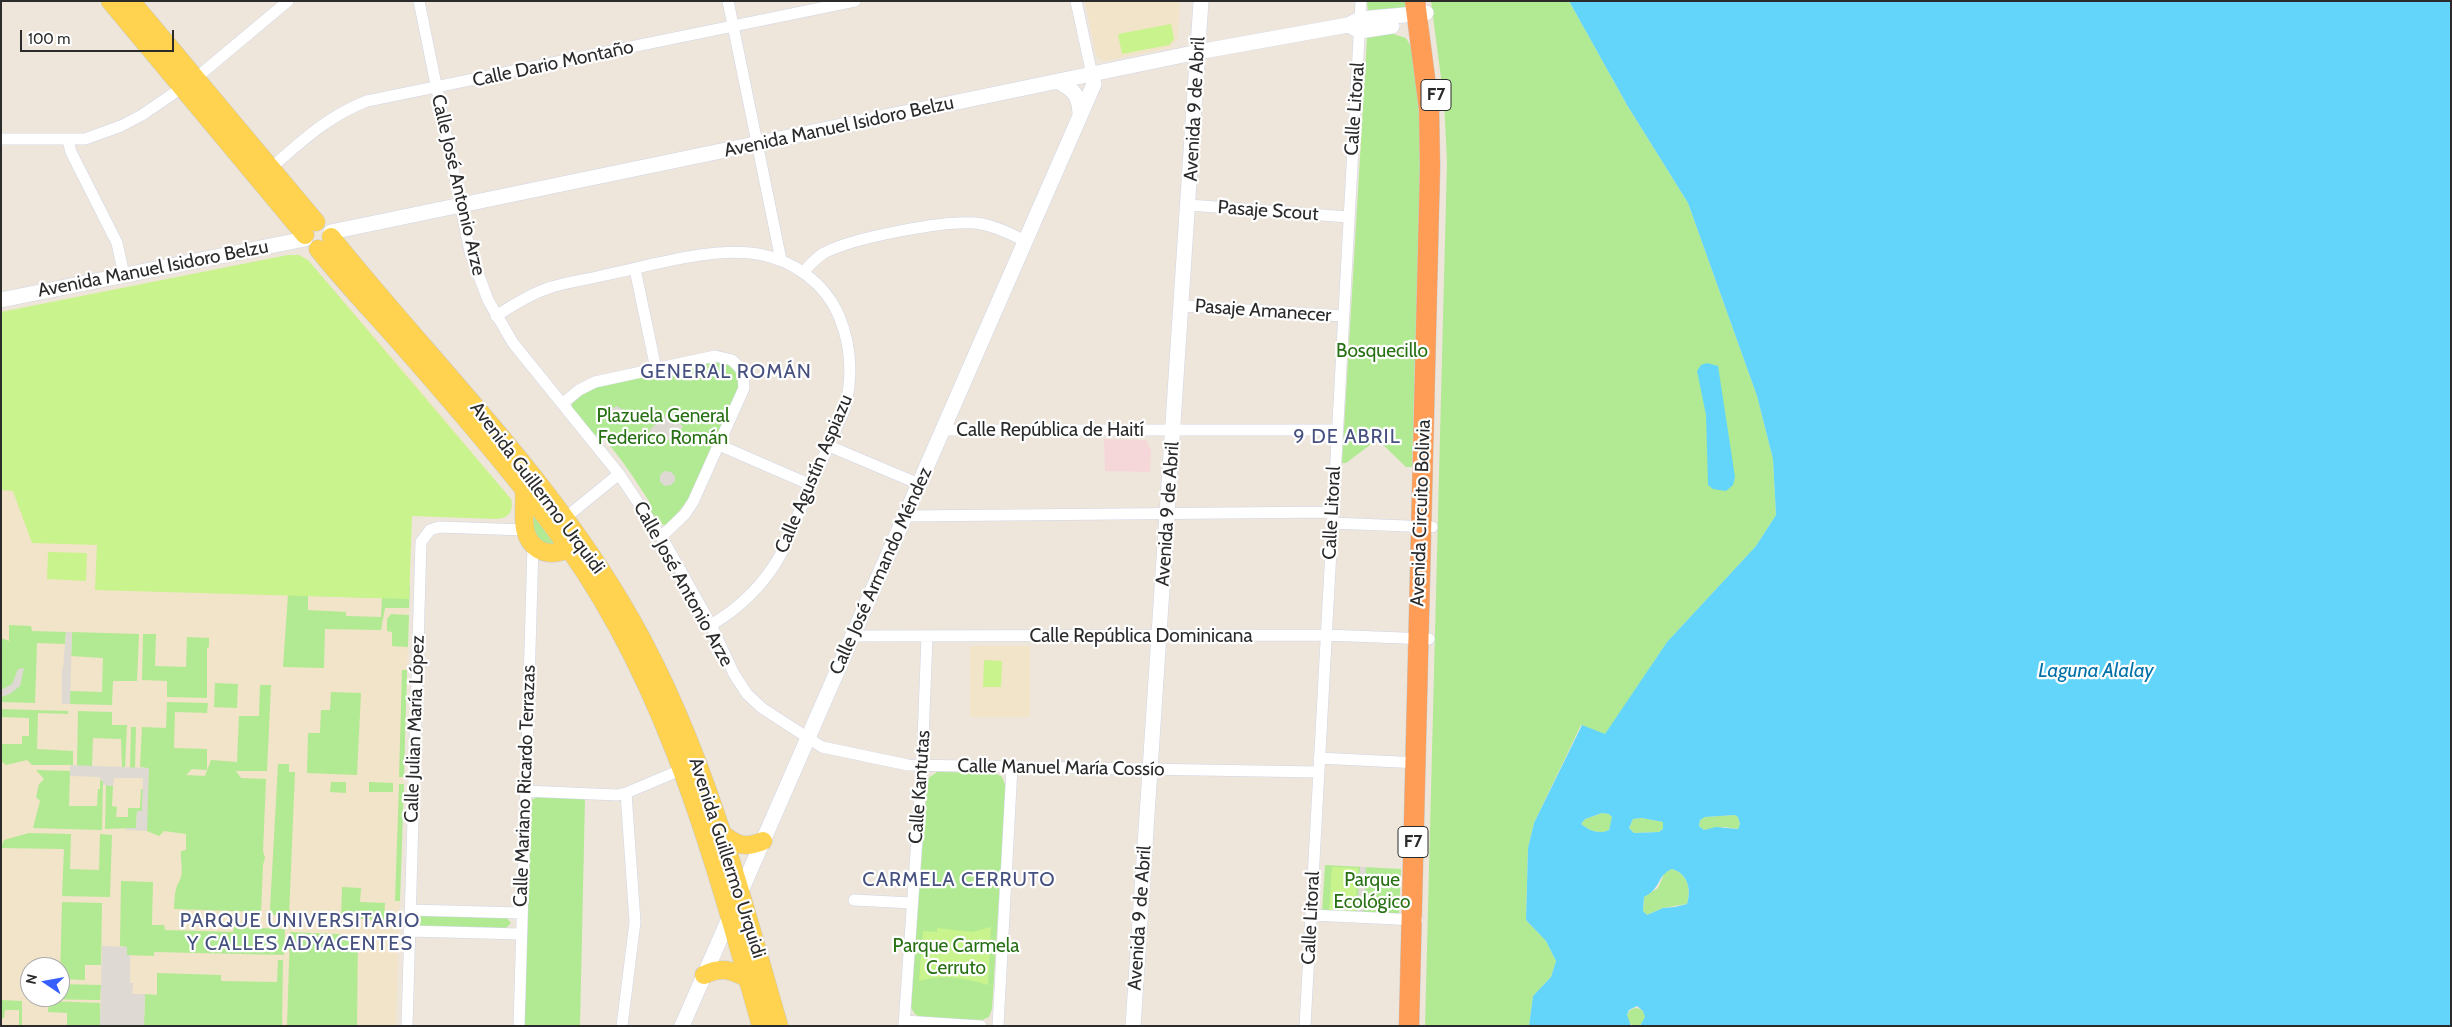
<!DOCTYPE html>
<meta charset="utf-8">
<style>
body{margin:0}
#map{position:relative;width:2452px;height:1027px;overflow:hidden;background:#eee6db;font-family:Cabin,sans-serif}
canvas{display:block}
.frame{position:absolute;inset:0;border:2px solid #2b2b2b;pointer-events:none}
.north{position:absolute;left:20px;top:957px;width:50px;height:50px;box-sizing:border-box;background:#fff;border:1px solid #aaa;border-radius:50%;rotate:282deg;font-size:14px;font-weight:700;line-height:20px;text-align:center;color:#2b2b2b}
.north::after{content:'';display:block;margin:auto;width:18px;height:22px;background:#375fff;clip-path:polygon(50% 0,100% 100%,50% 72%,0 100%)}
.scale{position:absolute;left:20px;top:30px;width:154px;height:22px;box-sizing:border-box;border:2px solid #2b2b2b;border-top:0;padding-left:6px;font-size:15px;line-height:18px;white-space:nowrap;color:#2b2b2b;-webkit-text-stroke:4px #fff;paint-order:stroke}
</style>
<div id="map">
<canvas width="2452" height="1027"></canvas>
<div class="frame"></div>
<div class="north">N</div>
<div class="scale">100 m</div>
</div>
<script>
const g = document.querySelector('canvas').getContext('2d');
g.lineJoin = 'round';
function fill(path, color) { g.fillStyle = color; g.fill(path, 'evenodd'); }
function trace(path, color, width, dash) { g.strokeStyle = color; g.lineWidth = width; g.lineCap = dash ? 'butt' : 'round'; g.setLineDash(dash || []); g.stroke(path); }
function write(font, color, halo, rows, align = 'center') {
  g.font = font + ' Cabin,sans-serif'; g.lineWidth = 4.5; g.setLineDash([]); g.textBaseline = 'middle'; g.strokeStyle = halo; g.fillStyle = color; for (const [text, x, y, turn = 0] of rows) {
    g.save(); g.translate(x, y); g.rotate((+turn || 0) * Math.PI / 180); g.textAlign = isNaN(turn) ? turn : align; if (halo) g.strokeText(text, 0, 0); g.fillText(text, 0, 0); g.restore();
  }
}
fill(new Path2D(`
 M1085,1H1180L1178,38L1170,48L1104,61L1099,59L1096,55Z
 M288,255H299L308,260L413,381L511,499L513,506L507,516L497,519L412,516L396,1026H1V312ZM30,967H60V997H30Z
 M970,646H1030V717H970Z`), '#f1e4c9');
fill(new Path2D(`
 M1104,439L1146,440L1151,450L1150,472L1105,471Z`), '#f6d7d9');
fill(new Path2D(`
 M1367,1H1407L1408,10L1368,12Z
 M1431,1H1569L1627,105L1688,203L1757,396L1773,459L1776,515L1756,546L1667,642L1605,735L1581,725L1534,823L1528,848L1526,920L1546,941L1556,961L1551,977L1533,996L1529,1026H1425L1447,161L1444,101Z
 M1387,32L1406,38L1414,52L1421,138L1412,467H1406L1380,442H1374L1346,463H1342L1367,38Z
 M716,361C736,366 738,371 739,390C719,433 701,494 666,525C656,524 653,518 647,510L649,501C635,480 621,457 603,438C599,434 593,436 590,432C584,428 573,414 572,407C571,396 589,390 597,386Z
 M531,513H533L558,547L535,542Z
 M289,580L410,586L409,608H385L381,630L325,629L324,668L283,667ZM308,596L382,598L381,617L346,616V612L308,610Z
 M391,614L409,615L408,647L392,646V632L387,631V619Z
 M9,625L31,626L32,631L66,632L65,644L37,643L35,703L1,702V638L9,641Z
 M72,632L139,634L137,681H113L112,705L70,704V691L102,692L103,658L71,656Z
 M143,634H156L155,666L186,667L187,637L209,638V647L207,648V698L167,697V681L142,680Z
 M402,670H407L404,777H399Z
 M215,683L238,684L237,708L214,707Z
 M260,685H271L267,771H236L241,778L266,779L263,851L265,858L263,865L261,912L174,909C175,896 174,890 180,880C184,872 180,859 181,851L186,850V834L164,831L159,836L147,831V768L140,767L142,727L166,728L167,702L208,703L207,713L175,712L174,748L207,749V770L192,769L186,775L205,776L211,760L237,762L239,716H259Z
 M331,692L361,693L357,775L307,773L308,733H320L321,710H330Z
 M1,709L68,711V714L38,713L37,749L73,751V765H32L27,760L6,765L1,761V735L2,744H22V736H29V718L1,717Z
 M78,711L112,712V725H127L125,768H122L121,739L93,738L92,767H77Z
 M131,727H136L135,768H130Z
 M278,764H289V772H295L289,916L273,915L270,909Z
 M36,770L70,771L69,806H97L98,789H100V780L103,781L102,830L33,828L40,801L36,797L39,784L44,779Z
 M937,772L995,773L1002,777L1006,787L992,1009L989,1017L982,1020L921,1018L915,1014L911,1008L927,779Z
 M331,782H346V793L330,792Z
 M369,782L393,783V792H369Z
 M399,784H404L400,901H395Z
 M106,785L113,786L112,806L117,807L116,817H128V808H140L141,789H143L142,811H137L136,828L105,829Z
 M540,796L585,798L580,1026H522L529,804L531,800Z
 M1602,813L1609,814L1613,817L1609,830C1599,835 1589,830 1581,824L1585,819Z
 M1735,815L1738,817L1740,825L1738,829L1724,827L1704,830L1699,826L1700,820L1705,817Z
 M1642,818L1663,822V829L1659,832L1634,833L1629,828L1633,819Z
 M29,833L71,834L70,869L99,870L100,834L112,835L110,897L62,896L64,849L1,848L4,840Z
 M1325,865L1401,869L1399,914L1322,911Z
 M1672,869C1687,873 1692,889 1687,904L1663,908L1647,915L1643,911L1644,897L1658,888L1665,872Z
 M121,881L153,882L152,925H164L165,930L233,932L234,927L285,929L284,955L154,952V956L127,955V947L120,946Z
 M342,887L361,888L360,902L385,903L384,920L341,918Z
 M62,902L102,903L101,965H85V980L60,979Z
 M421,916L506,917L511,923L505,929L421,926L418,921Z
 M290,932L358,935L357,1026H287Z
 M278,960H283L282,1026H144L145,994L157,995V973L221,975V981L277,982Z
 M24,983H30V997H60V984L101,985L100,1000L26,999L27,987H24Z
 M1,1000L22,1001V1026H19V1010H5L4,1018H1Z
 M49,1001L100,1003V1026H67V1013L48,1012Z
 M1627 1017a9 9 0 1 1 18 0a9 9 0 1 1-18 0Z`), '#b1ea92');
fill(new Path2D(`
 M1171,24L1174,39L1169,45L1122,54L1118,34Z
 M288,255H299L308,260L511,499C514,511 509,518 497,519L412,516L409,599L95,590L97,545L32,543L13,491L1,490V312Z
 M48,552L87,553L86,581L47,579Z
 M984,660L1002,661L1001,687H983Z
 M1332,867L1358,868L1355,912L1329,910Z
 M991,927L988,985C963,978 944,974 919,981L923,931L937,932V928L972,932Z`), '#c9f38c');
fill(new Path2D(`
 M617,406L625,411L624,417L619,421L614,420L610,415L611,409Z
 M670,412L683,427L662,445L649,430Z
 M664,471L671,472L675,476V481L671,485L665,486L660,482V475Z
 M66,632H72L70,704H62V669H63Z
 M24,668L20,686L10,694L1,697V690L12,684L18,669Z
 M70,765L149,768L147,831L126,830V828H136L137,811H142L143,778H114L113,786L103,785V781L100,780V777L70,776Z
 M1360,867H1366L1363,913H1357Z
 M102,946L127,947V955H130V983H133L132,994H145L144,1026H100Z`), '#ded9d2');
fill(new Path2D(`
 M1569,1H2451V1026H1640L1645,1017L1643,1011L1637,1006L1629,1010L1627,1015L1631,1026H1529L1533,996L1551,977L1556,961L1546,941L1526,920L1528,848L1534,823L1582,725L1605,734L1667,642L1756,546L1776,515L1773,459L1757,396L1688,203L1627,105ZM1602,813L1609,814L1612,817L1609,830C1599,835 1589,830 1581,824L1585,819ZM1735,815L1738,817L1740,824L1738,829L1716,827L1704,830L1699,826L1700,820L1705,817ZM1642,818L1663,822V829L1659,832L1634,833L1629,828L1633,819ZM1672,869C1687,873 1692,889 1687,904L1675,907L1663,908L1647,915L1643,911L1644,897C1662,888 1656,876 1672,869Z
 M1707,363L1718,366L1735,477L1733,485L1726,491L1713,489L1708,485L1706,415L1697,371L1701,365Z`), '#63d5fb');
const street = new Path2D(`
 M419,1L470,252L488,300L513,343L619,474L665,543L711,625L734,674L747,694L762,708L822,747L908,765L1318,772
 M728,1L781,260
 M1076,1L1092,75
 M1,139H85L121,126L142,115L196,78L288,1
 M68,140L71,152L117,243L124,275
 M271,168C302,141 328,116 367,101L855,1
 M1189,205L1348,217
 M635,269L656,369
 M804,271C810,265 816,258 824,253C852,238 951,218 982,224C998,227 1011,234 1025,241
 M1183,306L1343,316
 M496,316C512,306 528,295 546,289C564,282 586,280 605,275C649,266 714,246 758,254C793,260 825,283 839,316C852,347 853,376 845,408L781,554C764,585 741,607 711,625
 M562,404L579,390L595,382L715,356L732,360L740,368L743,375L744,388L693,502L685,514L661,537
 M943,430H1336
 M719,445L811,485
 M829,446L919,484
 M906,516L1332,512
 M565,518L619,474
 M1331,523L1432,527
 M853,636L1325,635L1429,639
 M1319,758L1419,763
 M524,791L617,795L626,793L683,769
 M854,900L912,903
 M410,910L521,913
 M1311,915L1417,920
 M409,931L520,934
 M904,1021L981,1026
 M407,1026L421,542L430,530L439,527L525,530
 M519,1026L533,546
 M622,1026L635,922L626,793
 M904,1026L922,766L927,637
 M998,1026L1012,767
 M1305,1026L1361,1`);
const secondary = new Path2D(`
 M1348,25L1360,31L1392,26
 M1059,82C1075,90 1080,98 1080,115
 M331,232L1198,52L1348,25L1360,19L1426,13
 M1,300L305,239
 M682,1026L1094,84L1092,75
 M1133,1026L1201,1`);
const primary = new Path2D(`
 M110,1L305,235
 M131,1L316,222
 M331,237C428,358 541,468 621,602C700,733 737,881 779,1026
 M318,249C344,282 374,313 402,345C453,403 504,462 551,524C664,671 711,850 761,1026
 M524,491C526,511 518,536 538,549C548,555 559,553 568,549
 M724,835C738,846 746,848 763,841
 M704,975C721,966 731,970 747,978`);
const highway = new Path2D(`
 M1409,1026L1430,167L1429,109L1415,1`);
trace(street, '#d0d4e5', 12);
trace(secondary, '#d0d4e5', 16);
trace(primary, '#c8c8c8', 19);
trace(highway, '#c8c8c8', 21);
trace(street, '#fff', 11);
trace(secondary, '#fff', 15);
trace(primary, '#ffd34f', 18);
trace(highway, '#ff9c55', 20);
for (const [x, y, w] of [
 [1436,95,30],
 [1413,842,30]
]) { const box = new Path2D(); box.roundRect(x - w / 2, y - 15.5, w, 31, 4); g.fillStyle = '#fff'; g.fill(box); trace(box, '#2b2b2b', 1); }
write('bold 18px', '#2b2b2b', null, [
 ["F7",1436,95],
 ["F7",1413,842]
]);
write('19px', '#2b2b2b', '#fff', [
 ["Calle Dario Montaño",553,64,-12],
 ["Avenida 9 de Abril",1195,109,-87],
 ["Calle Litoral",1355,109,-86],
 ["Avenida Manuel Isidoro Belzu",839,127,-12],
 ["Calle José Antonio Arze",458,185,77],
 ["Pasaje Scout",1268,211,4],
 ["Avenida Manuel Isidoro Belzu",153,269,-11],
 ["Pasaje Amanecer",1263,311,4],
 ["Calle República de Haití",1050,430],
 ["Calle Agustín Aspiazu",814,474,-67],
 ["Avenida Guillermo Urquidi",537,488,53],
 ["Calle Litoral",1332,513,-87],
 ["Avenida Circuito Bolivia",1421,513,-88],
 ["Avenida 9 de Abril",1168,514,-86],
 ["Calle José Armando Méndez",881,571,-66],
 ["Calle José Antonio Arze",683,584,61],
 ["Calle República Dominicana",1141,636],
 ["Calle Julian María López",415,729,-88],
 ["Calle Manuel María Cossío",1061,768,1],
 ["Calle Mariano Ricardo Terrazas",525,786,-88],
 ["Calle Kantutas",920,787,-86],
 ["Avenida Guillermo Urquidi",727,858,72],
 ["Avenida 9 de Abril",1140,918,-86],
 ["Calle Litoral",1311,918,-87]
]);
write('19px', '#277013', '#fff', [
 ["Bosquecillo",1382,351],
 ["Plazuela General",663,416],
 ["Federico Román",663,438],
 ["Parque",1372,880],
 ["Ecológico",1372,902],
 ["Parque Carmela",956,946],
 ["Cerruto",956,968]
]);
g.letterSpacing = '1px';
write('20px', '#465180', '#fff', [
 ["GENERAL ROMÁN",726,372],
 ["9 DE ABRIL",1347,437],
 ["CARMELA CERRUTO",959,880],
 ["PARQUE UNIVERSITARIO",300,921],
 ["Y CALLES ADYACENTES",300,944]
]);
g.letterSpacing = '0px';
write('italic 20px', '#0071a9', '#fff', [
 ["Laguna Alalay",2096,671]
]);
</script>
